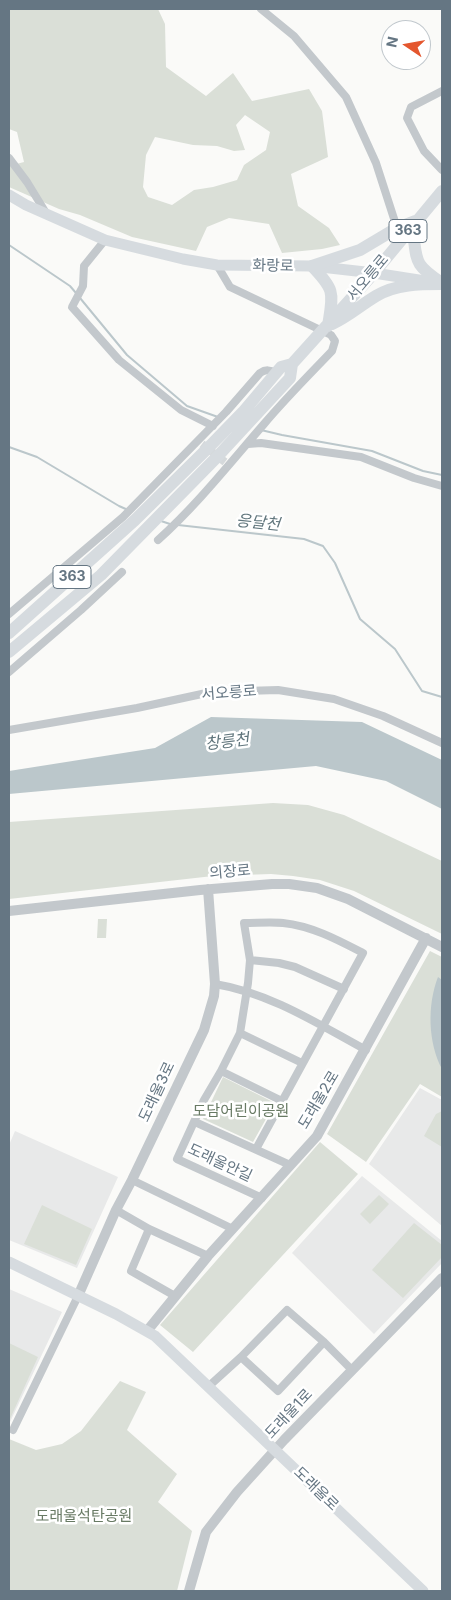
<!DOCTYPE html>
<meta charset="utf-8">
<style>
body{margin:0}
#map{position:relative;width:451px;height:1600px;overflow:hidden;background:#fafaf8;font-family:Inter,sans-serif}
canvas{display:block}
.frame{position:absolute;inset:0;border:10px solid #657683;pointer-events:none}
.north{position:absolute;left:381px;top:20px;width:50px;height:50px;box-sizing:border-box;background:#fff;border:1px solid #c1c8cd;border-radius:50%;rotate:282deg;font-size:14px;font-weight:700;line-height:20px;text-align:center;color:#657683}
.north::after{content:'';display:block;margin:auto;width:18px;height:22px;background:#e4572e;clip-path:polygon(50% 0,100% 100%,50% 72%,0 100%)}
</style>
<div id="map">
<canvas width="451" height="1600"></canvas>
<div class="frame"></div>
<div class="north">N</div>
</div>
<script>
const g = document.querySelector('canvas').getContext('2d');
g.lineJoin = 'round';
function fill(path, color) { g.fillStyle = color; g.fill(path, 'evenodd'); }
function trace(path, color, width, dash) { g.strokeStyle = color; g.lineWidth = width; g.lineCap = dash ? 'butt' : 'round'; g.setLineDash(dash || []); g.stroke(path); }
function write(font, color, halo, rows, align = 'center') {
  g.font = font + ' Inter,"Noto Sans KR",sans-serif'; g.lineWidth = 5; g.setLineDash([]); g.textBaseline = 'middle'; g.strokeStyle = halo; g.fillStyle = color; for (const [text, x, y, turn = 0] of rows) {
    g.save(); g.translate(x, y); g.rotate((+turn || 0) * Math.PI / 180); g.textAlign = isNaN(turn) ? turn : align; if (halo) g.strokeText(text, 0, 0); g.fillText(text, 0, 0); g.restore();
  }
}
fill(new Path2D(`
 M420,1088L442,1100V1226L369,1164Z
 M15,1131L118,1177L77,1268L9,1240V1145Z
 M362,1176L442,1241V1263L374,1334L292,1253Z
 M9,1289L62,1312L10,1422L9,1421Z`), '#e8e9e9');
fill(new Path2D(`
 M9,9H158L165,24L166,67L206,96L233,73L252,101L309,89L322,111L328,157L291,174L298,206L329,228L340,245L322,249L282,253L269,224L229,218L207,227L196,251L132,237L80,215L59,209L9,187V166L24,162L17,132L9,129ZM245,115L270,132L266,150L244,165L237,180L213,187L194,190L172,205L148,197L143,187L146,155L155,137L193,145L217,146L234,151L245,150L236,125Z
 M273,803L308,805L344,815L442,861V934L354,891L320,880L293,876L271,874L213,876L9,899V822Z
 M98,919H107L106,938H97Z
 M430,951L442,957V1097L420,1084L366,1162L327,1134Z
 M223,1077L275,1103L253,1142L203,1119Z
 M442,1111V1147L424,1136L436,1114Z
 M320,1142L358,1174L193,1352L160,1325Z
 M379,1195L389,1204L370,1224L360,1214Z
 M42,1205L92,1229L76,1265L24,1244Z
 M414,1223L442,1245V1257L403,1298L372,1270Z
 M9,1343L38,1357L10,1419L9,1418Z
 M120,1381L146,1392L127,1430L177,1474L158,1502L192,1531L177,1591H9V1439L36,1450L62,1444L81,1431Z`), '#dadfd7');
fill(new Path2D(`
 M211,717L362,722L442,760V809L386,781L316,766L9,794V771L155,748Z
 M438,977L442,980V1069C428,1043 427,1005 438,977Z`), '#bbc7cb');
trace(new Path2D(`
 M9,245L70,286L76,293
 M80,298L127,355L187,406L218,417
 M261,430L282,435L372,451L423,471L442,475
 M9,447L37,457L119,506L128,510
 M161,521L170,524
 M178,525L304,539L323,546L335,563L360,619L395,649L422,691L442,697`), '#bbc7cb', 2);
trace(new Path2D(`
 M202,444L225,462`), '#d5d9db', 8, [8, 4]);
trace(new Path2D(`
 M261,9L294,36L346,97L376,163L397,228
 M442,91L411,107L407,118L424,151L442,170
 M9,158L27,182L46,213
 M105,240L84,266L83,286L72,307L119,360L181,410L213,426
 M248,444L261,443L361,457L414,478L442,486
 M158,540C197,505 230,463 264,424C285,399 309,375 332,351L335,341L331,335L230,287L217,265
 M9,614L123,517L226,412L260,373C266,369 270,370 276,373
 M9,672L81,610L122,572
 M9,730L137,708L211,692L278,690L334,699L383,716L442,743
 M250,960L279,963L295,967L344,989
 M215,984C270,993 318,1024 366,1050
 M240,1033L302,1063
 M221,1071L282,1101
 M195,1122L290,1165
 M256,1149L363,953C338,940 312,926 283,923C271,922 257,923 244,923L250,960L248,983L240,1033L221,1071L204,1100L177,1159L262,1198
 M132,1180L233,1229
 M116,1210L149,1229L208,1256
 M149,1229L131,1271L175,1296
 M241,1357L278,1391L324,1342
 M209,1386L241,1357L287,1310L324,1342L352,1370
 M13,1430L78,1296`), '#c3c8cc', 8);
trace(new Path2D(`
 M9,911L200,890L272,884H289L317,888L348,899L442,947
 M78,1296L116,1210L132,1180L204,1030L214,996L215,984L208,889
 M147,1331L208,1256L317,1136L426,938
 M189,1591L206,1532L237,1492L284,1440L442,1278`), '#c3c8cc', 10);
trace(new Path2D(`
 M9,195L26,205L105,240L183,259L217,265L312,266L374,273L425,281
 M9,1262L116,1314L155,1336L423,1591`), '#d6dbdf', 11);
trace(new Path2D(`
 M412,227C418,260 411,263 442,283
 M332,324C349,316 361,305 376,296C396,284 420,284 442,284
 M328,326C333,293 336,291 312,266L360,250L397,228L415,221
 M9,633L135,520L208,448L243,412L281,367L292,364
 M9,652L101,575L217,457L290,378L292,364L374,273L442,191`), '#d6dbdf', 12);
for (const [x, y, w] of [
 [408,231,38],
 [72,577,38]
]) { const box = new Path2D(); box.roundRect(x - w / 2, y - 11.5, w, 23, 4); g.fillStyle = '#fff'; g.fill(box); trace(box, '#657683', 1); }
write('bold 14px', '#657683', null, [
 ["363",408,231],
 ["363",72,577]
]);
write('15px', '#657683', '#fff', [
 ["화랑로",273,266,1],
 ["서오릉로",368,278,-50],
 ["서오릉로",229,693,-4],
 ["의장로",230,872,-5],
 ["도래울3로",157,1092,-65],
 ["도래울2로",319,1100,-59],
 ["도래울안길",220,1163,25],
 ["도래울1로",289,1414,-47],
 ["도래울로",316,1489,44]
]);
write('15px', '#687a64', '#fff', [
 ["도담어린이공원",241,1111],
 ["도래울석탄공원",84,1516]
]);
write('italic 16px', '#60757c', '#fff', [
 ["응달천",258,523,6],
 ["창릉천",227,742,-7]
]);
</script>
